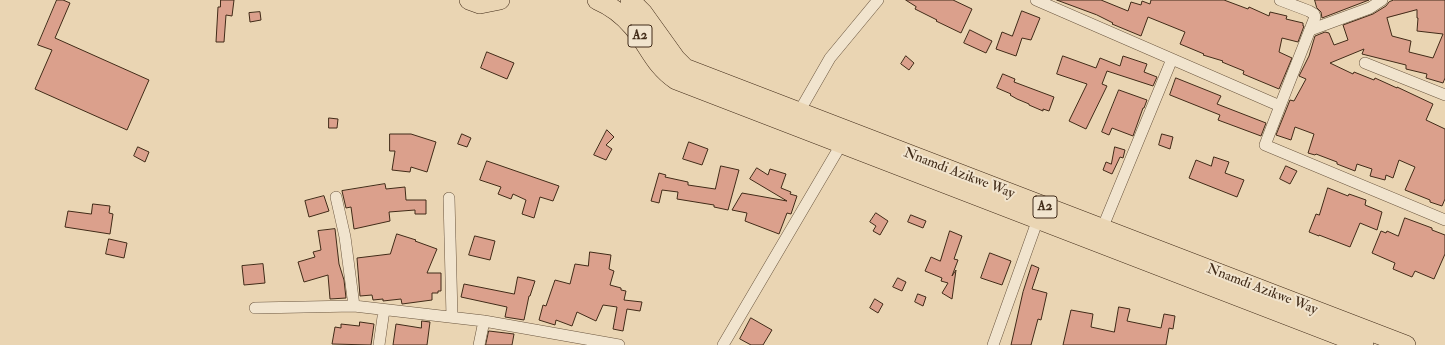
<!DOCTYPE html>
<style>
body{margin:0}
canvas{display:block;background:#ead5b3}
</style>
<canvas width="1445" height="345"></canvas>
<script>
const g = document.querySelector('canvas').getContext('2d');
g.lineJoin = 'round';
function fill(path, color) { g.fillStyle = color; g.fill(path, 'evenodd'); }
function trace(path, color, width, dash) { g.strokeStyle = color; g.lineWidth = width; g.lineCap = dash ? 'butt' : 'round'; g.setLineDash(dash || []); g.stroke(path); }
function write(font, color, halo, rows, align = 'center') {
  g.font = font + ' "IM FELL Double Pica",serif'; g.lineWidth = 4; g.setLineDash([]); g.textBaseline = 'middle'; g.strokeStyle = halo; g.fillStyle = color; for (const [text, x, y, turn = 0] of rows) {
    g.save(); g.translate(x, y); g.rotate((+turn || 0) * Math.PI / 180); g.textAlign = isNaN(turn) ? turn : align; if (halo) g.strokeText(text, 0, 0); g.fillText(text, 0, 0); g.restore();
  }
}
const building = new Path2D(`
 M57,0H63L70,3L55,38L149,80L127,130L35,89L52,50L38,45Z
 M221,0H234L232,16L226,15L224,42H216L218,7H220Z
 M906,0H953L972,9L961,33L936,21L937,20L915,9L916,7Z
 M1057,0H1101L1128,11L1131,2L1141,5L1142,1L1150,4L1151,0H1224L1248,9L1249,7L1269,16L1270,12L1287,16L1286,19L1303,23V26H1304L1298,42L1282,38L1279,52L1292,58L1279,89L1243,74L1244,71L1222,62L1223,61L1203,55L1204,54L1180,44L1185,32L1148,17L1141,36L1112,24L1113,23L1097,15Z
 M1315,0H1369L1322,18L1321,12L1317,8Z
 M1394,0H1445V78L1443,83L1426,78L1427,74L1406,69V65L1362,54L1364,49L1330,63L1353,74L1354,72L1374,80L1375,78L1397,88V87L1433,104L1426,120L1445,129V199L1442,206L1430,202V200L1405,190L1415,167L1399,160L1393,178L1386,175L1385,180L1370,176L1372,169L1357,164L1355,171L1337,164V162L1316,154L1315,155L1308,153L1314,134L1295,127L1291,140L1276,135L1290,100L1294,101L1306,79L1299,76L1309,56L1315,36L1325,32L1329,33L1334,45L1348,40L1343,25L1373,14L1386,6L1389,2ZM1417,10V18H1418L1417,31L1443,34L1433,58L1409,52L1411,41L1392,36L1387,18Z
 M1022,11L1040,18L1031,40L1022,38L1016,56L996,49L1002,32L1012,36Z
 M260,12L261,20L250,22L249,13Z
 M970,30L992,41L986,53L964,43Z
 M487,52L514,63L507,79L481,68Z
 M906,56L914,63L909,70L901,64Z
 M1063,56L1096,68L1100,58L1120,66L1123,56L1147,64L1144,72L1157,77L1153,86L1107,71L1102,84L1107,86L1086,129L1069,121L1087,84L1057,74Z
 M1003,74L1015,79L1014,82L1054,97L1049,111L1043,109V111L1029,105V104L1017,99L1010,95L1011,94L997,88Z
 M1176,78L1221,96L1217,104L1266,123L1261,136L1218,120L1220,115L1170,95Z
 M1119,90L1147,100L1144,108H1143L1133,136L1112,128L1109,135L1102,132Z
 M329,118L338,119L337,128H329Z
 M607,130L614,137L606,145L612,149L606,160L594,155Z
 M390,134H411L436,142L427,172L411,167L410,172L392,170L395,151H390Z
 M462,134L471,138L467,147L458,144Z
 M1162,134L1173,137L1170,149L1159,145Z
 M689,142L708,149L702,165L683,159Z
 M138,147L149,152L145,162L134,156Z
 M1115,147L1125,150L1123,158L1120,157L1112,174L1103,170L1106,162L1111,164Z
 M1214,157L1229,162L1225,173L1244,180L1237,197L1189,178L1196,160L1211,166Z
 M487,161L559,186L553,201L540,197L534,218L522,214L526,200L513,194L511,199L498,194L501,187L480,180Z
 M721,166L739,170L728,210L714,207V205L677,199L678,192L662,190L659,203L651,201L659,173L666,175L665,177L688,182V185L715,189Z
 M1286,166L1297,171L1290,184L1280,179Z
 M757,168L768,175L770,169L786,174L781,188L791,192L790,194L797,196L791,214L787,213L779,234L745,221L747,213L732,210L742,193L787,201L750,179Z
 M385,184L386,189L405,187L406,200H426V214H415V210L389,212L390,221L354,229L351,207L346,208L342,191Z
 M1328,188L1348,196L1349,194L1366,200L1365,205L1382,212L1377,230L1360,223L1350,247L1319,235V236L1309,232L1316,214L1319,215Z
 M324,196L329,211L309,217L305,201Z
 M93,204L110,206L109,213L113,214L110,234L65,227L68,211L91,214Z
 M876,213L888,221L880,235L873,231L876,226L870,222Z
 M911,215L926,221L923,228L908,222Z
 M1405,218L1432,228V230L1445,235V254L1434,279L1415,271L1412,277L1393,269L1395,263L1372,253L1381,231L1386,233L1387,231L1398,236Z
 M335,229L339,264L344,280L346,298L330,299L328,275L304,282L298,262L315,257L313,252L321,250L318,231Z
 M950,231L962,236L954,259L958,260L952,276L956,270L952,299L942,293L948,283L941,281L942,278L925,271L931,257L940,261Z
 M397,234L416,240L415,241L437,249L427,273H441V291H438V293H432V300L402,304L401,299L383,301V299L373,300L372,295L360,296L357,258L390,254Z
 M475,236L495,241L490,260L469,255Z
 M109,239L127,243L124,258L106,254Z
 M590,252L611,255L609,269L614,271L610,285L621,288V290L626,291L624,300L642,302L640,311L627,309L623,331L613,329L617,307L603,305L596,321L577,312L572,326L556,320L555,325L539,320L543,305L546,306L555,280L570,284L575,264L588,266Z
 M990,253L1011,261L1002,285L981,278Z
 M263,264L265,283L244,285L242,266Z
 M1032,265L1039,268L1032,289L1047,293L1041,320L1038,319L1031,345H1011L1023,292Z
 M518,277L535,281L530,296H529L524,320L505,317L507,307L461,297L464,284L514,294Z
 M898,278L906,282L902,291L893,287Z
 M918,294L926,297L923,306L915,302Z
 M875,299L883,304L878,313L870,308Z
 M1119,307L1130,309L1127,321L1161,328L1164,314L1175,316L1173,329L1169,328L1166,345H1063L1071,310L1093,314L1091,327L1114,332Z
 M751,318L772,330L763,345H751L740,339Z
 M422,321L430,322L427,345H393L396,324L421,328Z
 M360,322L374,324L371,345L332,344L335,327L341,328V324L359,326Z
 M489,331L514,334L512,345H486Z`);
fill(building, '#dba08c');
trace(building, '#412b18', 1);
const minor = new Path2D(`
 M1036,0L1280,106L1315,17L1314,14L1309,11L1280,0
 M1310,30L1370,8L1382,0
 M1365,63L1445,95
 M1280,106L1265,145L1445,220
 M799,112L830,58L878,0
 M336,197L345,237L354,306
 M449,198L452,317
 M1102,229L1172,59
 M255,308L354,306L484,321L619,345
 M379,345L384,310
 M479,345L484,321
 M723,345L842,143
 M993,345L1038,219`);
const trunk = new Path2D(`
 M469,0L480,4L500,0
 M597,0C611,6 623,15 633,27C649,46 654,65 676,80L1364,345
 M630,0L643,13L676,59L685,68L1406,345`);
trace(minor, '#6b563f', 12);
trace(trunk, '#412b18', 20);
trace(minor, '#f1e4ce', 11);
trace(trunk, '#ead5b3', 19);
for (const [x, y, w] of [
 [640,36,24],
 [1045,207,24]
]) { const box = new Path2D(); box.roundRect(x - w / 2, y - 11, w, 22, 3); g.fillStyle = '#f1e4ce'; g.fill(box); trace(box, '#412b18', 1); }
write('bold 13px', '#412b18', null, [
 ["A2",640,36],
 ["A2",1045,207]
]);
write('14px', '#412b18', '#f1e4ce', [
 ["Nnamdi Azikwe Way",959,174,21],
 ["Nnamdi Azikwe Way",1262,290,21]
]);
</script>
